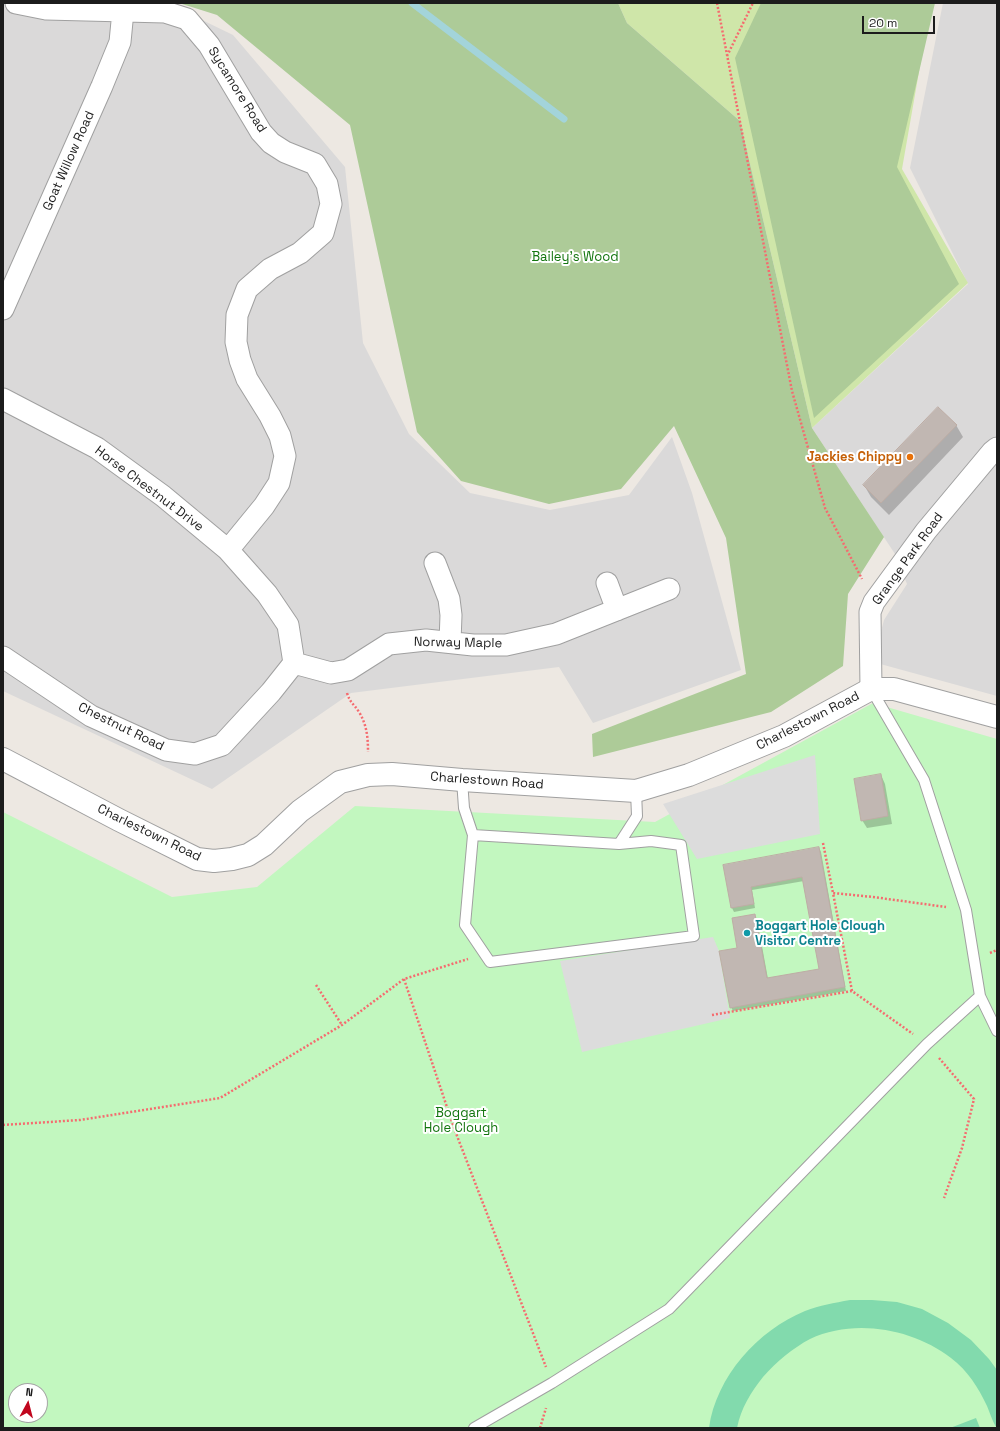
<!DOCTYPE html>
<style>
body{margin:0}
#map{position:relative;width:1000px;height:1431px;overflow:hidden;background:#ede8e2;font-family:"Space Grotesk",sans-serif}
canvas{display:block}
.frame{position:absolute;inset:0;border:4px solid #1c1c1c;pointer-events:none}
.north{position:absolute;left:8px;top:1383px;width:40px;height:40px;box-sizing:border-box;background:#fff;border:1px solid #a4a4a4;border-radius:50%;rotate:7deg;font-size:11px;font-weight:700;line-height:16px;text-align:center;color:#1c1c1c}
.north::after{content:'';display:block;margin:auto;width:14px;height:18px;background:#c1071e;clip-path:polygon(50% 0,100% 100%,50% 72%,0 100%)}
.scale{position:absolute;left:862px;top:16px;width:73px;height:18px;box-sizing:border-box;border:2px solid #1c1c1c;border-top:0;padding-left:5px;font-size:12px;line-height:14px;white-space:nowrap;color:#1c1c1c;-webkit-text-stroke:3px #fff;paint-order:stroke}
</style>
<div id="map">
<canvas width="1000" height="1431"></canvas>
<div class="frame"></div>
<div class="north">N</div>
<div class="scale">20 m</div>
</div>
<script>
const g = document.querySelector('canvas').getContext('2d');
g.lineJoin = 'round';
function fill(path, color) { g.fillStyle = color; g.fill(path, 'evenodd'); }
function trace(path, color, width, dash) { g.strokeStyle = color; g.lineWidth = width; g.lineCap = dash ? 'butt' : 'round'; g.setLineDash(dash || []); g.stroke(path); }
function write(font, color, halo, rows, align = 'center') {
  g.font = font + ' "Space Grotesk",sans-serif'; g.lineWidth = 4; g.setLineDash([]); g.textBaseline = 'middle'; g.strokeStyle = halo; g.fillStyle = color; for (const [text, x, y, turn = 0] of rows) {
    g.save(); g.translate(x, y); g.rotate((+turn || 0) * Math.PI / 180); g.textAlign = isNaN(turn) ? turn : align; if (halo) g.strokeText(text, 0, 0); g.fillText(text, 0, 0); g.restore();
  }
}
fill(new Path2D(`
 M3,3H167L233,35L345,167L363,343L409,434L470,493L550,510L629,495L672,437L692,493L741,670L593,723L559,667L351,693L212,789L3,691Z
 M943,3H997V696L873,662L884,620L907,584L895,554L812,428L968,284L910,168Z`), '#dad9d9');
fill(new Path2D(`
 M618,3H931L902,169L968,283L812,428L740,121L627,23Z`), '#cfe6a9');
fill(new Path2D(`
 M179,3H618L627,23L740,121L812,428L884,537L848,594L843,666L771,712L593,757L592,734L746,674L726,538L674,426L621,489L549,504L461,481L417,432L350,125L217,15Z
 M761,3H935L897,167L959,284L814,418L735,58Z`), '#adcb98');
fill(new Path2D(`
 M873,703L997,739V1428H3V812L172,897L257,887L355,806L655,822ZM16,1391H40V1415H16Z`), '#c2f7bf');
fill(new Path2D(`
 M850,1300H872L897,1302L922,1309L948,1323L971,1340L989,1359L997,1370V1428C993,1423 990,1413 987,1406C978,1387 968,1371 951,1358C913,1329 855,1318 810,1339C793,1348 776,1362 763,1377C751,1392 741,1408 737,1428H709C716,1377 758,1330 805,1311C820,1305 834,1303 850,1300Z
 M976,1418L980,1428H950Z`), '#82daad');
fill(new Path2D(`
 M815,755L820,834L697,859L663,804Z
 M713,937L719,951L730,1018L582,1052L560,961Z`), '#dcdcdc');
fill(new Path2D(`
 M956,425L963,437L889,515L871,497L864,485Z
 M881,775L885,784L892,824L867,828L862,820Z
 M819,848L821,852L846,991L733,1011L731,1007L739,948L754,915L757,919L768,979L820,970L804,881L752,890L755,908L734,912L732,908L724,866Z`), '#0003');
trace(new Path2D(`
 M412,3L564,119`), '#a3d4da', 7);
const building = new Path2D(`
 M938,407L957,425L881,503L863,485Z
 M881,774L888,816L861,821L854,779Z
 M819,847L845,987L730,1008L719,951L737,948L732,918L755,914L767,978L819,969L802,877L751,887L754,904L731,908L723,865Z`);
fill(building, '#c1b7b2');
trace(building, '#beada5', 1);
const service = new Path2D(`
 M871,689L924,780L966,910L980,996L997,1031
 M462,780L464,808L473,835L619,844L637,816L636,791
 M473,835L465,925L490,962L694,936L681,845L651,841L619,844
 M474,1428L552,1383L669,1309L927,1044L980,996`);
const minor = new Path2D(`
 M16,3L46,9L165,12L187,19L209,45L261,132L271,143L285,152L315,164L327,184L331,204L323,233L300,253L270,269L247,289L237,315L236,342L240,360L247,379L270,416L280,436L285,456L279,483L264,506L228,550
 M3,309L102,86L120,42L123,11
 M3,399L97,448L163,496L228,550L267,594L288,625L294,663L271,692L222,745L195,754L166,750L91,716L3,657
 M435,563L449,599L451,615L450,642
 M607,583L617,610
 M294,663L331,673L348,670L389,644L426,640L473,645H506L556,634L669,589
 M871,689L870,612L874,602L926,531L992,452L997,448`);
const tertiary = new Path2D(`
 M3,759L119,820L197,859L214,861L232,859L248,855L264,845L300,811L340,782L368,775L392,774L462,780L636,791L689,775L784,736L871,689H894L997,717`);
trace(service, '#a0a0a0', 12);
trace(minor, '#a0a0a0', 23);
trace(tertiary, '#a0a0a0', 24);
trace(new Path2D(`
 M717,3L792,391L825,508L862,579
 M727,56L753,3
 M347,693C350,703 354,704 359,712C367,725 368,738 368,752
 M823,843L833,893
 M990,953L997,950
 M404,979L454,1128L546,1367
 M316,985L342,1025
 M852,991L833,893L873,897L946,907
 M712,1015L852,991L913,1034
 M939,1058L974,1099L962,1148L944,1198
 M3,1125L80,1120L220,1098L342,1025L404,979L468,959
 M540,1428L546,1408`), '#f56b6f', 2.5, [2, 2]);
trace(service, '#fff', 10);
trace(minor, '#fff', 21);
trace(tertiary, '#fff', 22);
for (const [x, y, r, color] of [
 [910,457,4,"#e8710a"],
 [747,933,4,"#0f9aa8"]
]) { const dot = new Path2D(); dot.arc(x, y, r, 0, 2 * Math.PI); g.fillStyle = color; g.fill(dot); trace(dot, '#fff', 1.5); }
write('13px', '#1c1c1c', '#fff', [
 ["Sycamore Road",237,90,58],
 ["Goat Willow Road",69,161,-66],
 ["Horse Chestnut Drive",149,489,37],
 ["Grange Park Road",908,559,-54],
 ["Norway Maple",458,643,1],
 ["Charlestown Road",808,721,-27],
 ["Chestnut Road",121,727,26],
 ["Charlestown Road",487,781,4],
 ["Charlestown Road",149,833,26]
]);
write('13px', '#13750f', '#fff', [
 ["Bailey's Wood",575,257],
 ["Boggart",461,1113],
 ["Hole Clough",461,1128]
]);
write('bold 13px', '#c56008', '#fff', [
 ["Jackies Chippy",902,457]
], 'right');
write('bold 13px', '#0d838f', '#fff', [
 ["Boggart Hole Clough",755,926],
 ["Visitor Centre",755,941]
], 'left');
</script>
